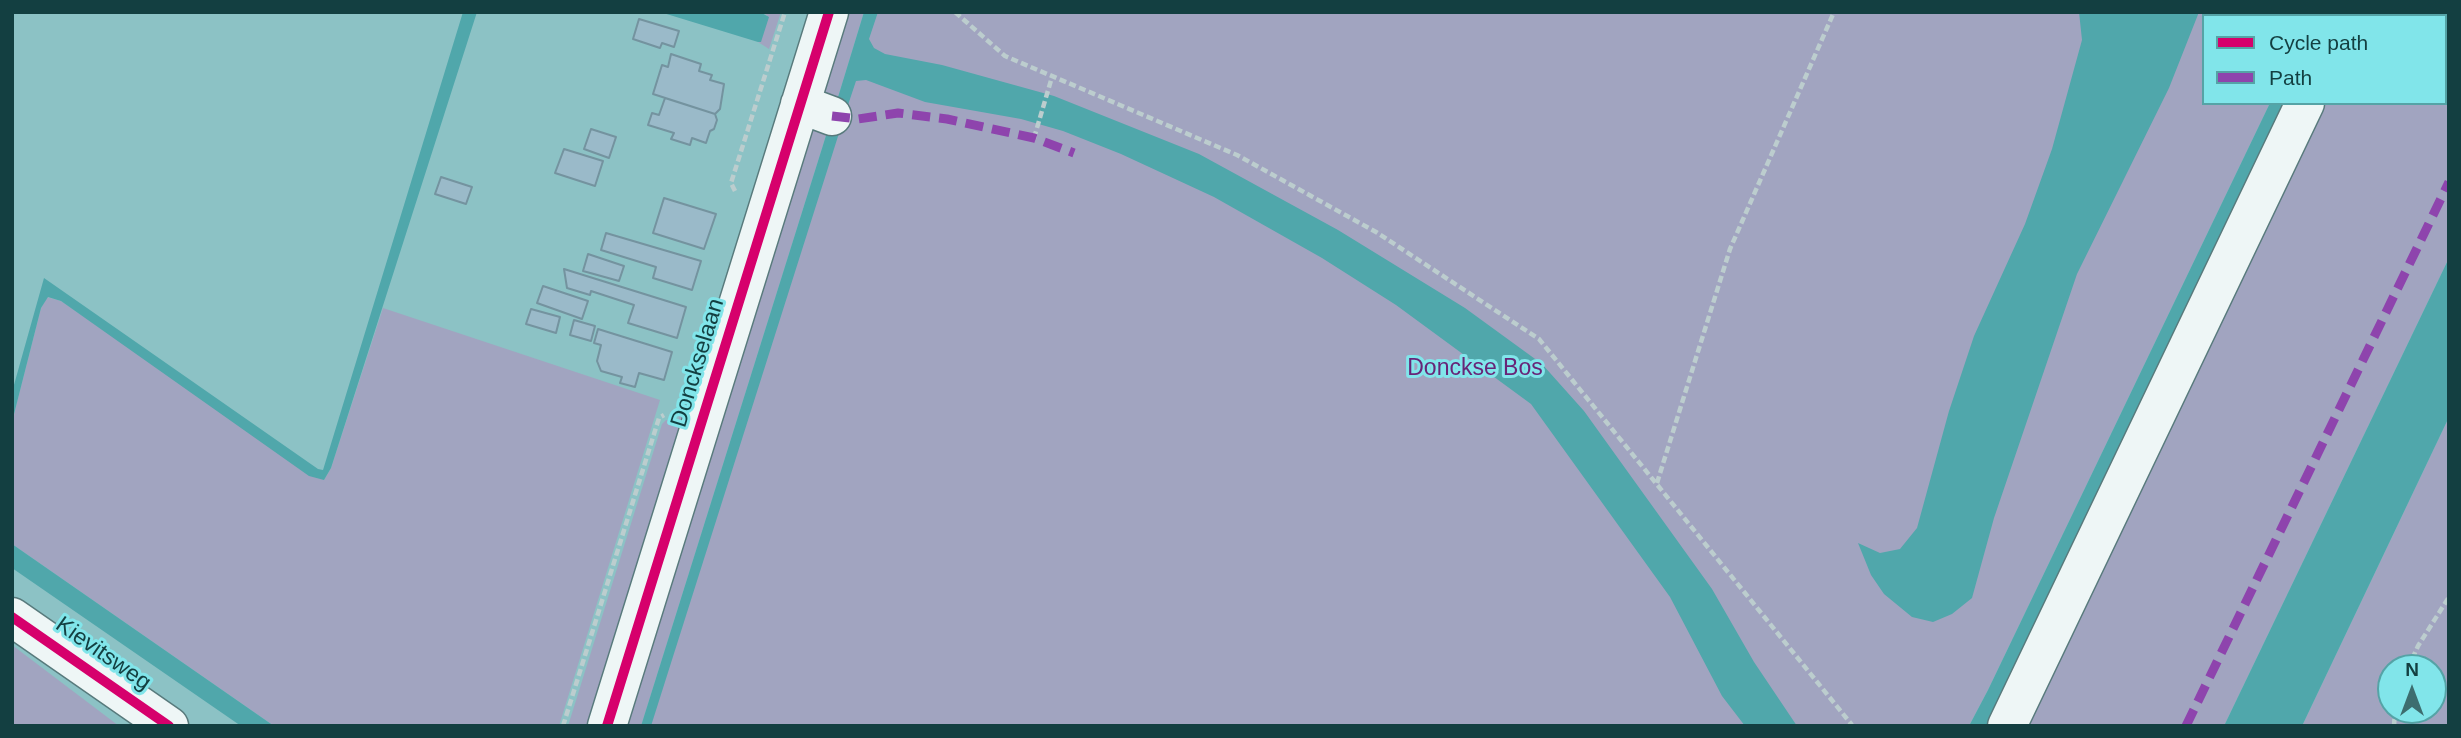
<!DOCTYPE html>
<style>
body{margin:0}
#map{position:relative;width:2461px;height:738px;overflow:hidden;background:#8cc2c5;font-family:Helvetica,sans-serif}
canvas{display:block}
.frame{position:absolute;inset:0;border:14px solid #133f41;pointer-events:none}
.legend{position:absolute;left:2202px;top:14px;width:245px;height:91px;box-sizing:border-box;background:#81e5ea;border:2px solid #55a3a6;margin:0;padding:9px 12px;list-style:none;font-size:21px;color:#133f41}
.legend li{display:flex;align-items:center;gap:14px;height:35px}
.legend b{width:35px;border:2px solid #55a3a6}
.north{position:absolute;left:2377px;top:654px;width:70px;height:70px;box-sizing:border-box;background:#81e5ea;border:2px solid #55a3a6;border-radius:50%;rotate:0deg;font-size:19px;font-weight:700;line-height:28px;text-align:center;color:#133f41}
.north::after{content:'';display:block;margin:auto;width:24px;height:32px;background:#3d6d6f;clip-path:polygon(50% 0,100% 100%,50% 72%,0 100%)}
</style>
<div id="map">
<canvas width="2461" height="738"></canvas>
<div class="frame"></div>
<ul class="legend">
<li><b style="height:9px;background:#d6006c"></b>Cycle path</li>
<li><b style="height:9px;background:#8e44ad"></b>Path</li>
</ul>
<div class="north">N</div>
</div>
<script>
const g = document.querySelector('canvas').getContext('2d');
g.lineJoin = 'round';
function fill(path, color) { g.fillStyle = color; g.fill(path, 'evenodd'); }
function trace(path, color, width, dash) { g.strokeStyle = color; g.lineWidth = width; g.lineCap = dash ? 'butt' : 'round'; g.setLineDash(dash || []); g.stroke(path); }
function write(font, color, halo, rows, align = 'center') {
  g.font = font + ' Helvetica,sans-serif'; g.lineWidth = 6; g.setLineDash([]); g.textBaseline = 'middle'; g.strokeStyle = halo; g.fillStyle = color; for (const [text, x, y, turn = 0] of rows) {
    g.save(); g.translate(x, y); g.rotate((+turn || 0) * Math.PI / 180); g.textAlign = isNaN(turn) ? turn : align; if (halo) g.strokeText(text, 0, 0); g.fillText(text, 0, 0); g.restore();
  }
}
fill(new Path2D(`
 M760,12H781L769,49L758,42L761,41L767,15Z
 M842,12H864L835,107L817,92Z
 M876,12H2313L2312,16H2204V103H2270L1988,690L1969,726H650Z
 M2357,12H2449V258L2224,726H2015L2313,103H2445V16H2355Z
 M808,123L829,126L641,726H619Z
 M47,297L61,301L324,480L331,468L383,308L660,400L559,726H274L12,544V422L41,308Z
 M685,406L689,407L631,582L629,607L592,726H568L662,424L666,420L678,421L682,408Z
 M2449,417V726H2302ZM2391,668H2433V710H2391Z
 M12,645L119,726H12Z`), '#a1a4c0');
fill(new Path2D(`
 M463,12H477L331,468L324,480L309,476L61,301L48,297L41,308L12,422V392L44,278L318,469L323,470Z
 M660,12H760L769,17L761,42H758Z
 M864,12H878L869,39L874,48L885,54L942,65L1054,96L1199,154L1338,230L1465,308L1542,364L1584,411L1712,589L1754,662L1797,726H1745L1722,696L1670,597L1531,404L1396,305L1322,258L1214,197L1121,154L1063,131L1021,119L925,102L866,80L856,81L846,111L835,107Z
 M2079,12H2199L2169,88L2077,274L1994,518L1972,598L1952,614L1933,622L1912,617L1884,594L1871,575L1858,543L1880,553L1900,549L1917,528L1949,411L1974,336L2025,224L2052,149L2082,40Z
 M2270,103H2283L1986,726H1969L1988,690Z
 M829,126L840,130L651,726H641Z
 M2449,258V417L2302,726H2224Z
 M12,544L274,726H241L12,568Z`), '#50a7ab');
const building = new Path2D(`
 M639,19L679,31L674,47L662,43L660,48L633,39Z
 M671,54L701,64L699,71L712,75L710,80L724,84L720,109L715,114L653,94L662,65L668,67Z
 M665,98L715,114L717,120L714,129L710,131L706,143L692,138L690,145L671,139L674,133L648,125L652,113L659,115Z
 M591,129L616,137L609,158L584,149Z
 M564,149L603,161L595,186L555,173Z
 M441,177L472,187L466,204L435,194Z
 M664,198L716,214L704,249L653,233Z
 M606,233L701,261L692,290L653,278L656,267L601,250Z
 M588,254L624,266L619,281L583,271Z
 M564,269L686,307L677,338L628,323L634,305L591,291L590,295L567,288Z
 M543,286L588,301L582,319L537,303Z
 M531,309L560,317L556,333L526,324Z
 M574,320L595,326L591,341L570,335Z
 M598,329L672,352L664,380L639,373L635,387L620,383L622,377L601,371L597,361L601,345L594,343Z`);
fill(building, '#9abac9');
trace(building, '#74939f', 2);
const minor = new Path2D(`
 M2346,16L2348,12
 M800,104L832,116
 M12,617L169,726
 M607,726L829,12
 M2007,726L2305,103`);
trace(minor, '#587a7c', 41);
trace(new Path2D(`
 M955,12L1005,56L1237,155L1376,232L1539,339L1852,725
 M1034,138L1052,77
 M735,191L731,183L785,12
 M1657,483L1730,249L1834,12
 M2408,668L2418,646L2449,597
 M563,726L659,418L664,415
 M2394,726L2395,710`), '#bccdce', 4.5, [7, 3.5]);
trace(minor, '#eef6f6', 38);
trace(new Path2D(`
 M832,116L858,119L898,113L947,119L1034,138L1074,153
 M2186,726L2449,182`), '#8e44ad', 9, [18, 9]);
trace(new Path2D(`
 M12,617L169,726
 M607,726L829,12`), '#d6006c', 10);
write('23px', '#133f41', '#81e5ea', [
 ["Donckselaan",698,363,-73],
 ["Kievitsweg",103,654,35]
]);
write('23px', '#682577', '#81e5ea', [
 ["Donckse Bos",1475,369]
]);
</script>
